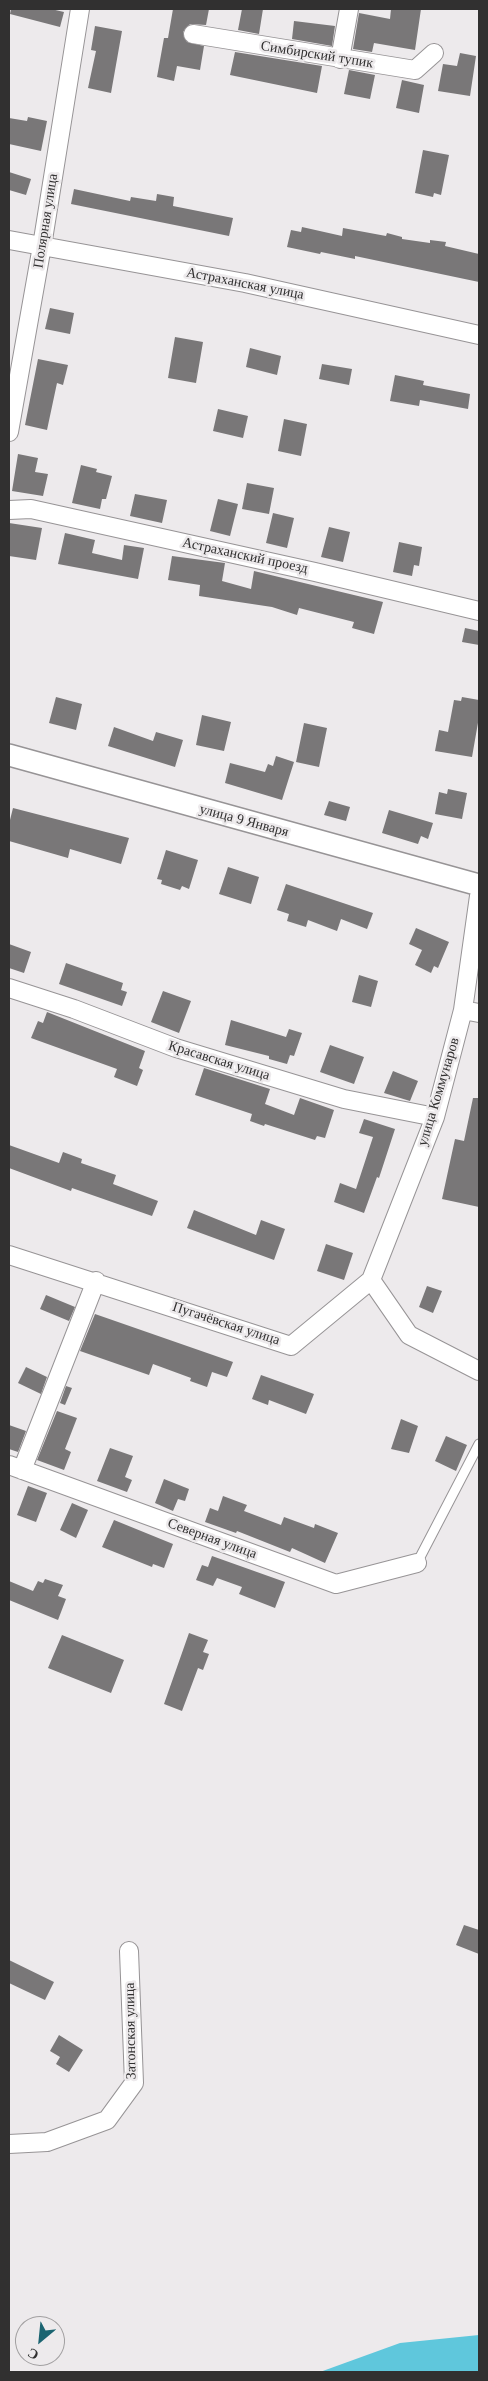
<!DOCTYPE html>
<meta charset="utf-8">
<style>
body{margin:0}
#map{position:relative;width:488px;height:2381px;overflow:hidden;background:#edeaec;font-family:"Times New Roman",serif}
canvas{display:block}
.frame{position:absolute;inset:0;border:10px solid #313030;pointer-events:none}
.north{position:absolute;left:15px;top:2316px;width:50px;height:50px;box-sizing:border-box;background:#edeaec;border:1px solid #a2a0a1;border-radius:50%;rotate:208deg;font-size:14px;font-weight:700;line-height:20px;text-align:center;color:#313030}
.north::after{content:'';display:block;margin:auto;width:18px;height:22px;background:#1b6471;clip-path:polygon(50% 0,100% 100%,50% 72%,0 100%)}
</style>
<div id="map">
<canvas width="488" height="2381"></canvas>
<div class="frame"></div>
<div class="north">С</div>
</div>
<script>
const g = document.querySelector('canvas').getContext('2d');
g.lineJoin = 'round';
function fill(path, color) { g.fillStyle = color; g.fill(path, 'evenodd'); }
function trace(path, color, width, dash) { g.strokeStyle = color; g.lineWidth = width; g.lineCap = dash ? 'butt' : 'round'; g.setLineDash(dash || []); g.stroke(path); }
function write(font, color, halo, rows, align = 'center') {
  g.font = font + ' "Times New Roman",serif'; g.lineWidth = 5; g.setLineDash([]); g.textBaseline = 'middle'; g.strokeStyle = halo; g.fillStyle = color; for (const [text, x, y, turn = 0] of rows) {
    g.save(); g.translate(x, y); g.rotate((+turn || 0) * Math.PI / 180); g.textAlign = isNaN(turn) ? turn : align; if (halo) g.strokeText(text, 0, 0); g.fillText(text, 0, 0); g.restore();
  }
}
fill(new Path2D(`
 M479,2335V2372H320L400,2343Z`), '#5fc7dc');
fill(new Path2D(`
 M11,9H51L64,12L60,27L10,14Z
 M173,9H209L206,25L190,24L183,32L187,42L204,46L200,70L177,66L174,81L157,77L164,38H168Z
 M242,9H263L259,34L238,30Z
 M391,9H421L415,50L374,43L372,52L353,49L359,13L390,19Z
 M294,21L335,26L332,46L292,39Z
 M95,26L122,31L111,93L88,88L96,51L91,50Z
 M235,52L322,66L317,93L230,75Z
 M460,53L476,56L470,96L438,91L443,64L457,66Z
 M349,70L375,75L370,99L344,94Z
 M402,80L424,85L419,113L396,108Z
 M28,117L47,121L41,151L9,144V118L27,121Z
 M423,150L449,155L441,195L434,193L433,197L415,193Z
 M9,172L31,179L26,195L9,190Z
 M74,189L130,201L131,197L156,201L157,194L174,197L173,206L233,218L229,236L71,204Z
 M302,227L342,236L343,228L386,236L387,233L402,237V239L430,243V240L446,242L445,246L479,254V282L355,256V259L321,252L320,254L287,247L291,230L301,232Z
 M50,308L74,313L70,334L45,329Z
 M175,337L203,342L196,383L168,378Z
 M250,348L281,356L277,375L246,367Z
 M38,359L68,365L63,385L57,383L47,430L25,425Z
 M322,364L352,369L349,385L319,379Z
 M395,375L424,381L423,385L470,394L468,409L420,400L419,406L390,401Z
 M218,409L248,416L243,438L213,431Z
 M284,419L307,424L301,456L278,451Z
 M18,454L38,458L35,472L48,474L43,496L12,491Z
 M81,465L97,469L96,472L112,476L106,499H102L100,509L72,503Z
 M247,483L274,488L269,514L242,509Z
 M135,494L167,500L162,523L130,516Z
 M218,499L238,504L230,536L210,531Z
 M273,513L294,518L287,548L266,543Z
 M9,523L42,528L36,560L9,556Z
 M329,527L350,532L343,562L321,557Z
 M65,533L95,540L92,553L122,560L124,545L144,548L138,579L58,564Z
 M399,542L422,547L419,566L414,565L412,576L393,572Z
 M172,556L225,563L222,581L251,589L254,571L383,602L374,634L352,628L354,622L299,608L297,615L272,607L199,596L200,585L168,580Z
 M465,628L479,631V645L462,642Z
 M56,697L82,704L76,730L49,723Z
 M462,697L479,700V717L472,757L435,751L439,730L448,732L454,700L461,701Z
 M202,715L231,722L224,751L196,745Z
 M304,723L327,728L319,767L296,762Z
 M114,727L153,741L156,732L183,740L175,767L108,746Z
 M276,756L294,762L282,800L225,783L230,763L265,772L268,764L273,766Z
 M448,789L467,793L462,819L435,814L439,792L447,794Z
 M329,801L350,807L346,821L324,815Z
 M13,808L129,838L121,864L70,849L68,858L9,841V824Z
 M389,810L433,823L428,839L421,836L418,844L382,833Z
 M166,850L198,860L189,889L182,886L180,890L161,884L162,880L157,879Z
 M228,867L259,877L251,904L219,894Z
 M286,884L373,913L367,929L341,919L337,931L308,920L306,927L287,921L289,914L277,910Z
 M416,928L449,942L438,968L434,966L431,973L415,965L422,950L409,944Z
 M9,944L31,952L24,973L9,968Z
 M66,963L123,983L121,990L127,992L122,1006L59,984Z
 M359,975L378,981L371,1007L352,1002Z
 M163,991L191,1001L179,1033L151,1022Z
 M47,1012L145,1051L139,1068L143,1070L137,1086L114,1077L117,1069L31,1038L38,1021L43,1023Z
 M231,1020L286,1037L289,1029L302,1033L294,1056L290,1055L287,1064L269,1059V1056L225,1045Z
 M330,1045L364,1057L354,1084L320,1072Z
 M204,1068L270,1089L265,1104L294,1115L300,1098L334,1110L325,1138L317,1136L315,1140L265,1124L264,1126L250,1121L252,1114L195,1095Z
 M393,1071L418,1081L410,1101L384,1093Z
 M473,1098H479V1207L442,1199L455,1139L464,1141Z
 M364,1119L395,1129L379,1178L377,1177L364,1213L334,1202L340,1183L356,1189L373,1137L359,1133Z
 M9,1145L59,1163L63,1152L82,1159L81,1163L116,1175L113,1184L158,1201L152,1216L72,1188L71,1191L9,1168Z
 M194,1210L256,1235L261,1220L285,1229L274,1260L187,1228Z
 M326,1244L353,1253L344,1280L317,1271Z
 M427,1286L442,1291L433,1313L419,1307Z
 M46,1295L75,1307L69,1321L40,1309Z
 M95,1314L233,1362L227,1377L212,1372L207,1387L190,1381L191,1378L153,1364L149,1375L80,1351Z
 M26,1367L47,1377L41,1394L18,1383Z
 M261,1375L314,1394L306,1414L269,1400L268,1405L252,1399Z
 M66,1386L72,1388L65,1405L60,1403Z
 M57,1411L77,1418L65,1449L71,1452L64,1470L37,1460Z
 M401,1419L418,1426L409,1453L391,1449Z
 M9,1425L26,1431L18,1452L9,1449Z
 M446,1436L467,1445L456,1471L435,1461Z
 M110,1448L133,1456L125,1477L132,1480L127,1492L97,1481Z
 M164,1479L189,1489L185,1501L178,1499L173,1511L155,1503Z
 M28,1486L47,1493L36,1522L17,1515Z
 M223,1496L247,1505L244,1511L281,1525L284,1517L314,1528L315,1524L338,1533L325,1563L292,1548L290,1552L237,1531L236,1533L205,1522L210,1508L218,1511Z
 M72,1503L88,1510L76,1538L60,1530Z
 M114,1520L173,1544L164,1568L153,1564L152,1567L102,1547Z
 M212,1556L285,1582L275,1608L239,1594L242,1587L217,1578L213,1586L196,1580L202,1565L208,1567Z
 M45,1579L63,1585L58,1596L66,1599L58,1620L9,1600V1581L33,1591L38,1581L43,1583Z
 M189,1633L208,1640L203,1652L209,1654L203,1670L198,1668L182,1711L164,1704Z
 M62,1635L124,1660L111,1693L48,1668Z
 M464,1925L479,1930V1954L456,1945Z
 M9,1960L54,1982L45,2000L9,1983Z
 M59,2035L83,2050L69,2072L56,2064L60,2057L50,2051Z`), '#797778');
const service = new Path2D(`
 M417,1563L479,1444`);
const minor = new Path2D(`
 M193,34L415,70L434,53
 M340,59L349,9
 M9,240L245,283L479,335
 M9,432L42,246L80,9
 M9,510L31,509L315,572L479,611
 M9,988L74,1009L176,1048L344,1099L435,1117
 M463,1010L479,1013
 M9,1255L291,1346L371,1280L435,1117L463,1010L479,896
 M371,1280L409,1335L479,1371
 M9,1465L336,1584L417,1563
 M22,1470L96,1281
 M9,2144L47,2142L107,2120L134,2083L129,1951`);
const tertiary = new Path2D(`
 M9,755L479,885`);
trace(service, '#979496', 11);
trace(minor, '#979496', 20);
trace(tertiary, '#979496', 24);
trace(service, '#fff', 9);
trace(minor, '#fff', 18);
trace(tertiary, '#fff', 21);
write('14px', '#313030', '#edeaec', [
 ["Симбирский тупик",317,55,9],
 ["Полярная улица",46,221,-81],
 ["Астраханская улица",245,284,11],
 ["Астраханский проезд",245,556,12],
 ["улица 9 Января",244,821,15],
 ["Красавская улица",219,1061,17],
 ["улица Коммунаров",439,1092,-73],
 ["Пугачёвская улица",226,1324,18],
 ["Северная улица",212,1539,20],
 ["Затонская улица",131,2031,-91]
]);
</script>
